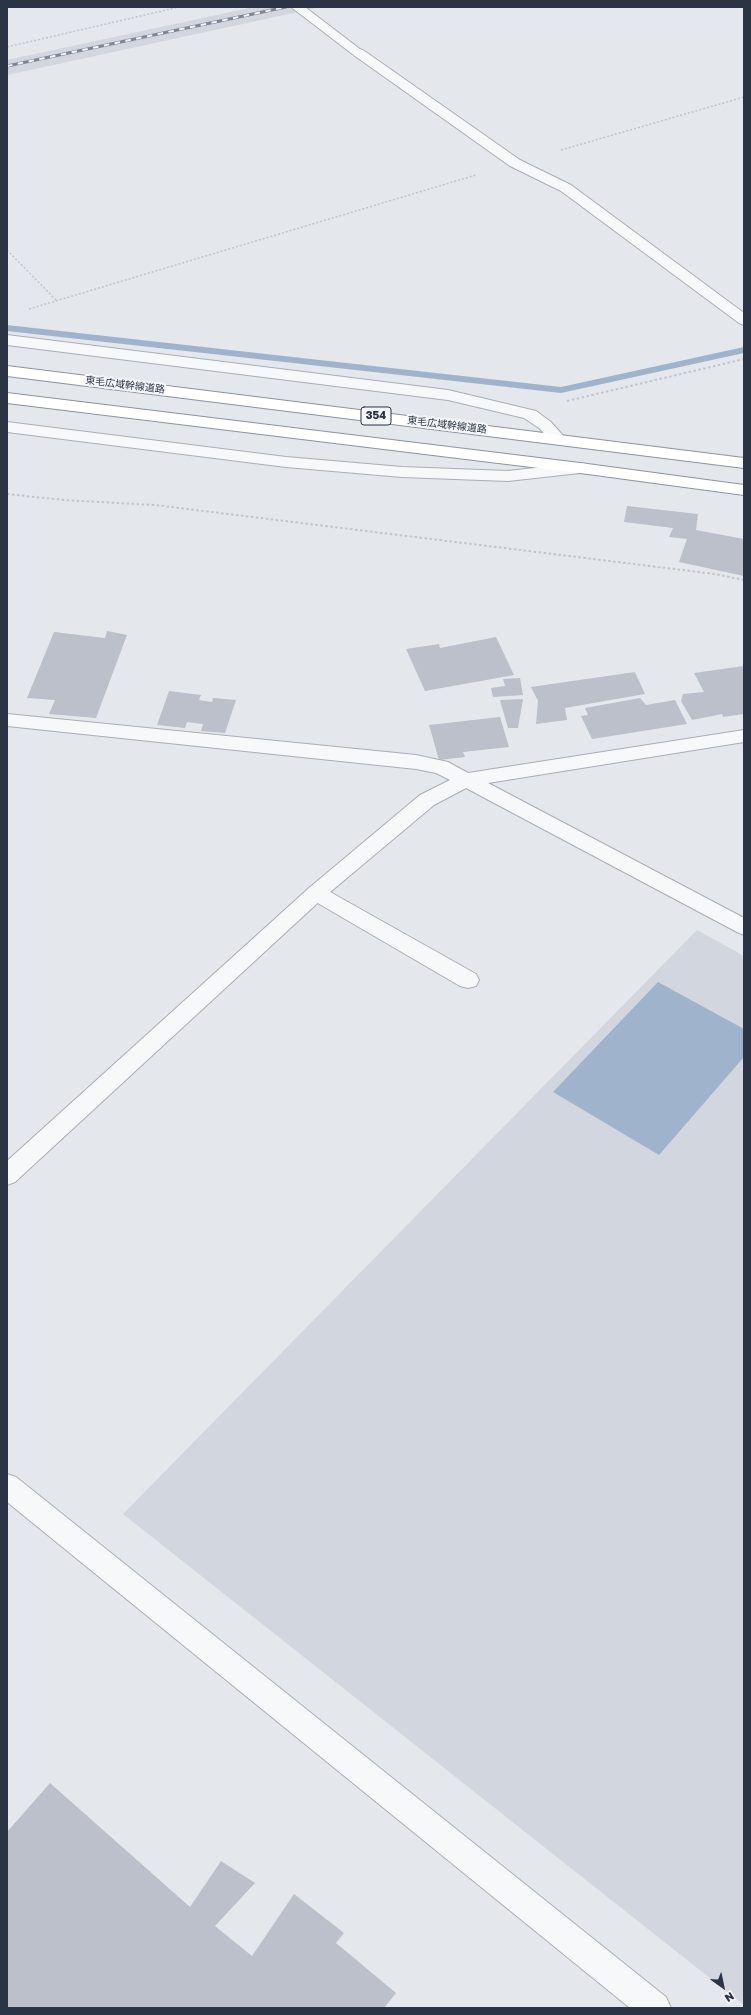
<!DOCTYPE html>
<meta charset="utf-8">
<style>
body{margin:0}
#map{position:relative;width:751px;height:2015px;overflow:hidden;background:#e4e7ec;font-family:"Golos Text",sans-serif}
canvas{display:block}
.frame{position:absolute;inset:0;border:8px solid #2b3445;pointer-events:none}
.north{position:absolute;left:703px;top:1967px;width:40px;height:40px;-webkit-text-stroke:3px #f4f6f9;paint-order:stroke;rotate:147deg;font-size:11px;font-weight:700;line-height:16px;text-align:center;color:#2b3445}
.north::after{content:'';display:block;margin:auto;width:14px;height:18px;background:#2b3445;clip-path:polygon(50% 0,100% 100%,50% 72%,0 100%)}
</style>
<div id="map">
<canvas width="751" height="2015"></canvas>
<div class="frame"></div>
<div class="north">N</div>
</div>
<script>
const g = document.querySelector('canvas').getContext('2d');
g.lineJoin = 'round';
function fill(path, color) { g.fillStyle = color; g.fill(path, 'evenodd'); }
function trace(path, color, width, dash) { g.strokeStyle = color; g.lineWidth = width; g.lineCap = dash ? 'butt' : 'round'; g.setLineDash(dash || []); g.stroke(path); }
function write(font, color, halo, rows, align = 'center') {
  g.font = font + ' "Golos Text","Noto Sans JP",sans-serif'; g.lineWidth = 4; g.setLineDash([]); g.textBaseline = 'middle'; g.strokeStyle = halo; g.fillStyle = color; for (const [text, x, y, turn = 0] of rows) {
    g.save(); g.translate(x, y); g.rotate((+turn || 0) * Math.PI / 180); g.textAlign = isNaN(turn) ? turn : align; if (halo) g.strokeText(text, 0, 0); g.fillText(text, 0, 0); g.restore();
  }
}
fill(new Path2D(`
 M254,7H321L7,75V60Z
 M697,930L744,956V2005L123,1514Z`), '#d2d6de');
fill(new Path2D(`
 M658,982L744,1029V1057L659,1155L553,1092Z`), '#9fb4cc');
fill(new Path2D(`
 M7,325L561,387L744,347V353L561,393L7,331Z`), '#9fb4cc');
fill(new Path2D(`
 M627,506L698,514L696,530L744,539V576L679,562L687,539L669,537L673,528L624,522Z
 M107,631L127,635L96,718L49,714L55,700L27,698L54,632L105,638Z
 M496,637L514,675L425,691L406,649L439,644L440,648Z
 M744,666V714L723,717L722,714L692,720L681,701L683,694L704,692L694,673Z
 M635,672L645,694L565,708L567,720L536,724L538,701L531,687Z
 M520,678L523,695L493,697L491,688L505,686L503,679Z
 M169,691L201,695L199,700L212,702L213,698L236,700L225,733L201,731L203,724L187,722L185,728L157,725Z
 M640,698L646,705L675,700L687,724L592,739L581,716L588,715L585,708Z
 M523,699L518,728H508L500,700Z
 M500,717L509,747L463,752L465,757L439,760L429,725Z
 M50,1783L190,1907L221,1861L255,1883L215,1926L252,1956L294,1894L344,1933L336,1943L396,1993L384,2008H7V1832Z`), '#bbc0ca');
const service = new Path2D(`
 M316,886L323,888L476,974L479,980L476,986L468,988L460,986L309,898L306,893L309,888Z`);
const minor = new Path2D(`
 M291,7H305L365,53L359,57L355,56Z
 M7,335L448,390L536,411L551,422L566,439L564,442L558,444L552,442L539,428L524,418L448,400L7,345Z
 M7,422L286,457L402,467L508,471L580,463L586,464L588,468L586,472L580,473L508,481L402,477L286,467L7,432Z
 M7,714L416,755L448,762L468,773L744,730V742L488,783L744,918V935L737,932L466,788L434,805L323,898L15,1182L7,1185V1161L309,888L420,795L450,780L436,773L416,769L7,726Z
 M7,1474L16,1477L666,1997L671,2008H630L7,1502Z`);
const tertiary = new Path2D(`
 M359,49L363,50L520,160L571,185L744,313V325L739,323L561,191L510,166L355,56L353,53Z`);
const trunk = new Path2D(`
 M7,366L744,458V468L7,376Z
 M7,393L580,463L744,485V495L580,473L7,403Z`);
trace(service, '#a9aeb7', 2);
trace(minor, '#a9aeb7', 2);
trace(tertiary, '#a9aeb7', 2);
trace(trunk, '#8b94a3', 2);
trace(new Path2D(`
 M7,47L179,7
 M561,150L744,97
 M7,250L57,301
 M29,309L476,175`), '#c2c5cb', 1.5, [2, 2]);
trace(new Path2D(`
 M567,401L744,359
 M7,494L63,500L155,505L715,574L744,580`), '#c2c5cb', 2, [2.5, 2.5]);
fill(service, '#f7f8fa');
fill(minor, '#f7f8fa');
fill(tertiary, '#f7f8fa');
fill(trunk, '#fff');
const rail = new Path2D(`
 M7,66L286,7`);
trace(rail, '#7d8696', 3);
trace(rail, '#f4f6f9', 2, [5.5]);
write('10px', '#2b3445', '#f4f6f9', [
 ["東毛広域幹線道路",125,385,7],
 ["東毛広域幹線道路",447,425,7]
]);
for (const [x, y, w] of [
 [376,416,30]
]) { const box = new Path2D(); box.roundRect(x - w / 2, y - 9, w, 18, 3); g.fillStyle = '#f4f6f9'; g.fill(box); trace(box, '#2b3445', 1); }
write('bold 11px', '#2b3445', null, [
 ["354",376,416]
]);
</script>
